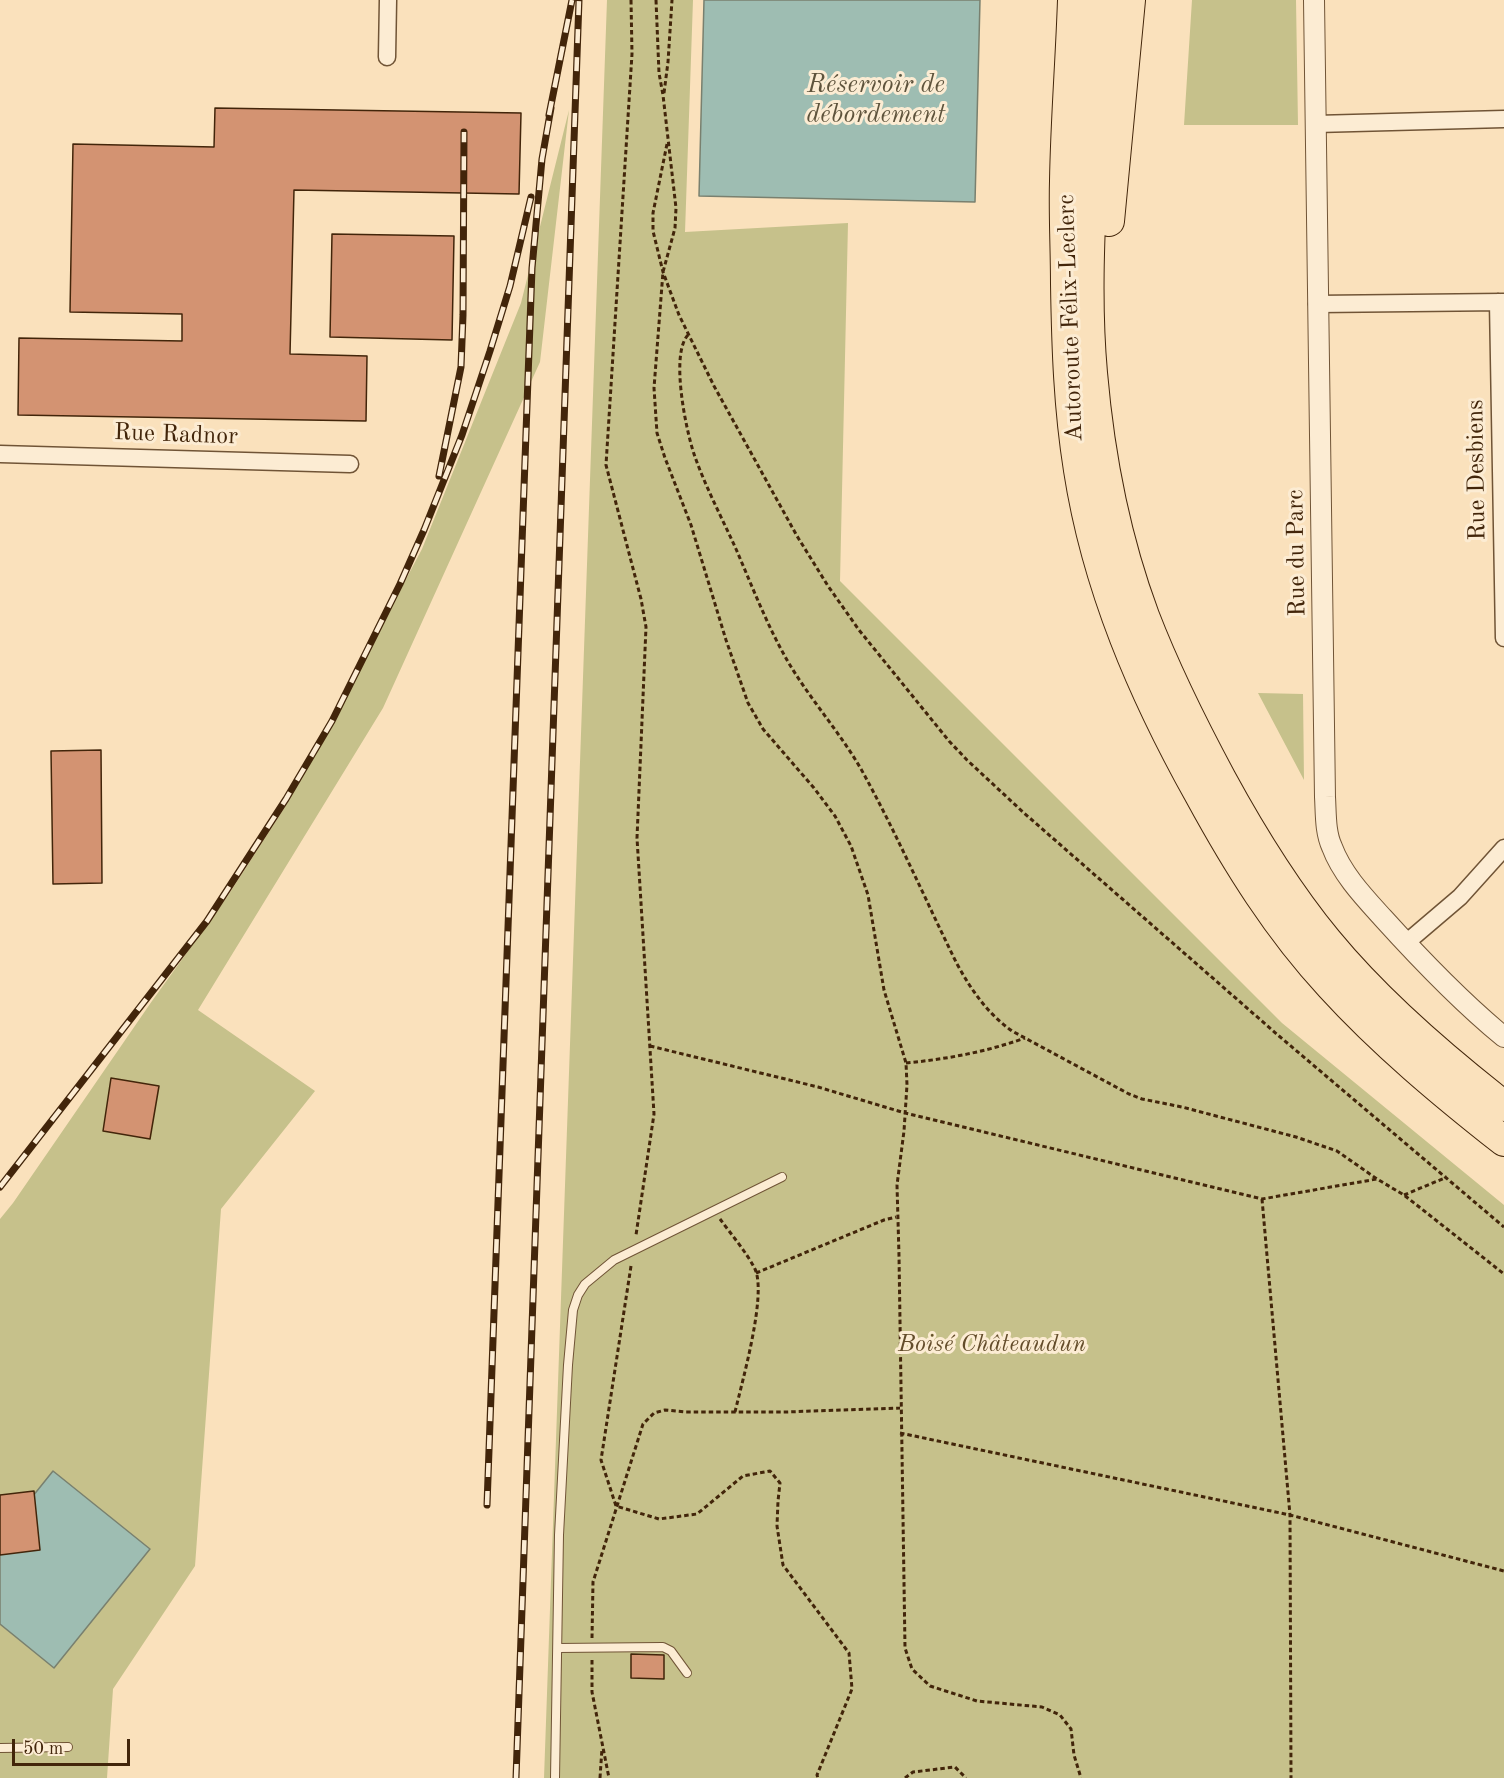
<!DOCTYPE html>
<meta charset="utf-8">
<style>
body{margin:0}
#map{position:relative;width:1504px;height:1778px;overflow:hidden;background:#fae1bc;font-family:"Old Standard TT",serif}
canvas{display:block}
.scale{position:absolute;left:12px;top:1739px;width:118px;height:27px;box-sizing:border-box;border:3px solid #42250a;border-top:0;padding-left:8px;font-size:18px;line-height:21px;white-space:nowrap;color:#42250a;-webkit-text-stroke:4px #fcecd3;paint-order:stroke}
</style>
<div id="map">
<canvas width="1504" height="1778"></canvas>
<div class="scale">50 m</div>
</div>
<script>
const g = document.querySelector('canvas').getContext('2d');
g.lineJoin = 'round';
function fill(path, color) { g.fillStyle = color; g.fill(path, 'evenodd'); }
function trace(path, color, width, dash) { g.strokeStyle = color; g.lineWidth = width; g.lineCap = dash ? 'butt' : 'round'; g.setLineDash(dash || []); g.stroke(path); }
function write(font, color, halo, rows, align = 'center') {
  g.font = font + ' "Old Standard TT",serif'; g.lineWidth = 6; g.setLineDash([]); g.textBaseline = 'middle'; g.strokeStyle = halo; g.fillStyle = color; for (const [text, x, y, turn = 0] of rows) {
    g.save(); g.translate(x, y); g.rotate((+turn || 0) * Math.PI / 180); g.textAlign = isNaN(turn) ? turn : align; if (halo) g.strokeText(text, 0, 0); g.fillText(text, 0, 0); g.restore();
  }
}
fill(new Path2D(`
 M607,0H693L685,232L848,223L840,581L1282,1023L1504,1205V1778H544Z
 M1192,0H1296L1298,125H1184Z
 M569,110L540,362L383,708L198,1010L315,1091L221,1209L195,1566L113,1689L107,1778H0V1219L13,1203L152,1001L227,897L285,807L422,549L521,303Z
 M1258,693L1303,694L1304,780Z`), '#c6c18b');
const water = new Path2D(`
 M704,0H980L975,202L699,196Z
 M53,1471L150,1549L54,1668L0,1624V1537Z`);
fill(water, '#9ebdb2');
trace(water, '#79806f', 1.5);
const building = new Path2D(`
 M215,108L521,113L519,194L294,190L290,354L367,356L366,421L18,415L19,338L182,341V314L70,312L73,144L214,147Z
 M332,234L454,236L452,340L330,337Z
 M101,750L102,883L53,884L51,751Z
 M111,1078L159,1086L150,1139L103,1131Z
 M34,1491L40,1550L0,1555V1495Z
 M631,1654L664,1655V1679L631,1678Z`);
fill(building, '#d39372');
trace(building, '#42250a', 1.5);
const service = new Path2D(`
 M558,1648L663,1647L671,1651L687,1673
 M0,1748L68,1747
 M555,1778L559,1535L568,1365L573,1310L578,1295L585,1284L614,1260L782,1177`);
const minor = new Path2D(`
 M387,57L388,0
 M1316,124L1504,119
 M1498,302L1504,638
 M1317,304L1504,302
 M0,454L350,464
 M1406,943L1460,897L1504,848`);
const tertiary = new Path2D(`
 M1314,0L1325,797C1326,813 1325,832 1332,847C1342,874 1364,897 1383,918C1421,960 1460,1001 1504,1037`);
const motorway = new Path2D(`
 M1073,0C1071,60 1066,120 1065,181C1064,215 1066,249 1066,284C1067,347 1069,408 1079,470C1097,586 1143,693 1200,795C1237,863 1278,929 1331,986C1383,1043 1443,1093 1504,1141
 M1101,0C1098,58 1095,116 1092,174C1089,240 1086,307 1092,373C1099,454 1116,541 1144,616C1166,673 1193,727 1221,779C1252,836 1286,891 1327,941C1378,1003 1441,1057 1504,1106
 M1109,221L1130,0`);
trace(service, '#705436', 10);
trace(minor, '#705436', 19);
trace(tertiary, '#705436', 22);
trace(motorway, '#42250a', 32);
trace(new Path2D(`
 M631,0L632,54L606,465L641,599L646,627L637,838L654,1114L636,1235
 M656,0L659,73L663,95L676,208L675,228L663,272L654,388L657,433L665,458L691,525L726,640L748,703L763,729L814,788L835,816L851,846L868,895L884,990L906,1063L907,1085L904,1131L897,1185L899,1256L905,1648L912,1669L930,1686L977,1701L1042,1707L1060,1715L1071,1729L1074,1755L1081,1778
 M664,93L668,62L672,0
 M667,144L653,213V231L663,272L679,315L714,386L797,536L828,586L859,630L949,741L967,760L1024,813L1279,1036L1504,1227
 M688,335C670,354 686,430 694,454C705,486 722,518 736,549C752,586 767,625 787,660C809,698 839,731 861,769C896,832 925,899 957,964C972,991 987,1013 1012,1031L1129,1094L1142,1099L1182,1107L1296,1137L1337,1151L1377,1179L1404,1195L1504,1274
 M650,1046L818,1087L905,1113L1262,1199L1377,1179
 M906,1063C947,1059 986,1052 1025,1038
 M1404,1195L1447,1177
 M1262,1199L1290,1515L1291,1778
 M720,1219C731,1234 747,1253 755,1269C767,1295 742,1382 735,1412
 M631,1266L601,1460L616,1506L659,1519L697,1514L743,1476L770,1471L780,1483L778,1501L777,1526L783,1565L849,1653L852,1689L817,1775L818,1778
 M756,1273L884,1220L896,1217
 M900,1433L1290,1515L1504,1571
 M592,1638L593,1582L643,1424L654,1413L665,1410L686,1412H785L900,1408
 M592,1660V1692L609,1778
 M600,1778L602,1748
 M905,1778L913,1772L955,1767L966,1778`), '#42250a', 3, [4.5, 3]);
trace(service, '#fcecd3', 8);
trace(minor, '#fcecd3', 16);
trace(tertiary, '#fcecd3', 20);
trace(motorway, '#fae1bc', 30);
const rail = new Path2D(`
 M549,115L572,0
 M439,476L461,367L463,315L464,132
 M0,1187L207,921L286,799L332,721L400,584L424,530L462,435L490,351L510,286L531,197
 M487,1505L532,268L542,159L551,108
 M516,1778L579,0`);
trace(rail, '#42250a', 7);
trace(rail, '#fcecd3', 4.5, [14]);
write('24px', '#42250a', '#fcecd3', [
 ["Autoroute Félix-Leclerc",1071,318,-92],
 ["Rue Radnor",176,435,2],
 ["Rue Desbiens",1477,470,-91],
 ["Rue du Parc",1297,553,-91]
]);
write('italic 24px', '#634c2a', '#fcecd3', [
 ["Boisé Châteaudun",992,1345]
]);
write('italic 26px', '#5e533c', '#fcecd3', [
 ["Réservoir de",876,85],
 ["débordement",876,115]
]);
</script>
